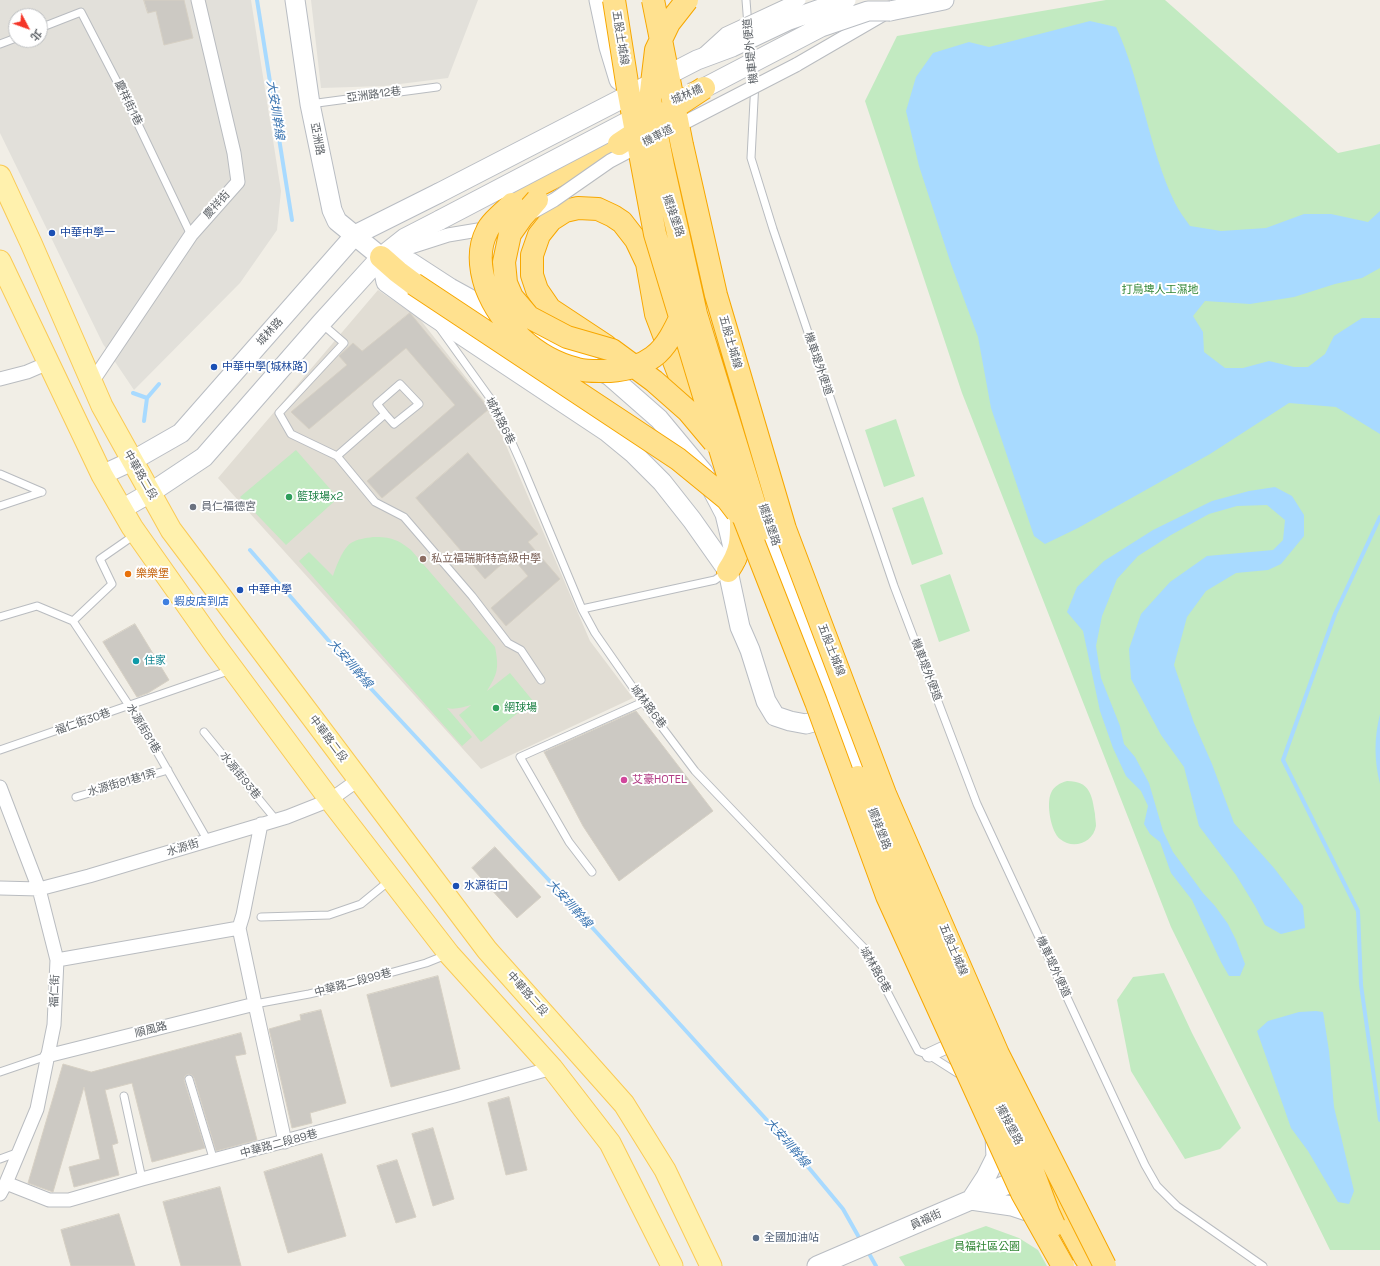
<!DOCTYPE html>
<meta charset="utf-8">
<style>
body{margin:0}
#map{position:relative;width:1380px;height:1266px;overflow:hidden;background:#f1eee6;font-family:"Space Grotesk","Noto Sans TC",sans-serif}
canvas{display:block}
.north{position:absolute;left:8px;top:8px;width:40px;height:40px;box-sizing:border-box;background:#fff;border:1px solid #bec0c2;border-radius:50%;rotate:131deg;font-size:11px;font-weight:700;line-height:16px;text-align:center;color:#5d6267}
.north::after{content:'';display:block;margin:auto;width:14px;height:18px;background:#f43628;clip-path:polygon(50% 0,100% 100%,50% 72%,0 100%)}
</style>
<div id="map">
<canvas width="1380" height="1266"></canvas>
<div class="north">北</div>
</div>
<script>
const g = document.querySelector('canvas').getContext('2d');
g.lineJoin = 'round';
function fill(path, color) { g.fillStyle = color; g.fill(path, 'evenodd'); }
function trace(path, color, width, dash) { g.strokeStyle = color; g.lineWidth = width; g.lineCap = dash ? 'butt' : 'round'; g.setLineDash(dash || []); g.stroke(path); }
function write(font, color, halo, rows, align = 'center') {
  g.font = font + ' "Space Grotesk","Noto Sans TC",sans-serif'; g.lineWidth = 4; g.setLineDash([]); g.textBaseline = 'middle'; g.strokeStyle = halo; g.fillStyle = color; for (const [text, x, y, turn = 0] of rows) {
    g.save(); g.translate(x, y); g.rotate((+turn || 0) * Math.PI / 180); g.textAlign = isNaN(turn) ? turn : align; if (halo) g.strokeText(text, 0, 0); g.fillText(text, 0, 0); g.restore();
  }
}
fill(new Path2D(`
 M0,0H251L281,191L277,230L240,283L134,390L103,344L0,133ZM16,16H40V40H16Z
 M311,0H478L448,78L384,86L321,88Z`), '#e2e0da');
fill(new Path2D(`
 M378,290L419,318L490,408L590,641L633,698L481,769L218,478Z`), '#e1ddd4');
fill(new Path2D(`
 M1106,0H1165L1338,153L1380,144V1250H1330L1171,927L962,393L865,101L897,36Z
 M896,419L915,476L884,487L865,430Z
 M296,450L338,498L286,545L240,497Z
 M923,497L943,554L912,565L892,508Z
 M373,537C391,537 397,539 411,550L495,647C499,668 498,673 487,691L510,673L533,701L481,742L459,715L471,705C463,707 455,710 447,708L472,737L462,746L299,561L309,552L333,576C336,567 343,548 351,543C357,539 366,538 373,537Z
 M950,574L970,631L939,642L920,585Z
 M1067,781C1090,781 1092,795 1095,814C1095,818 1096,822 1096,826C1093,843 1073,850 1060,839C1051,832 1046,804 1051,793C1054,786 1060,783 1067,781Z
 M1164,973L1192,1033L1241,1128L1220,1149L1185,1159L1131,1071L1117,1000L1133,977Z
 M986,1226L1019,1238L1038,1250L1047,1266H905L899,1257Z`), '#c2eac1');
fill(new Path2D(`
 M1090,21L1116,27C1142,83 1148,147 1175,203C1179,211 1185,219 1190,226L1221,231L1266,228L1304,214H1331L1368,222L1380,211V268L1362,278L1335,284L1294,297L1250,304L1205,301L1193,316L1203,332L1204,352L1225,368H1243L1269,361L1294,367H1308L1325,354L1334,336L1362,318H1380V434L1336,407L1289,403L1210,454L1078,528L1045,544L1034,536L991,408L978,337L951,264L919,166L906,111L916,77L933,53L969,42L989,47Z
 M1275,487L1292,496L1304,515V536L1281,564L1268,570L1236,573L1206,591L1187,617L1174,665L1194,723L1212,764L1234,823L1274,868L1303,906L1305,928L1281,934L1265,925L1255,906L1236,875L1199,826L1184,767L1161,735L1131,679L1129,649L1141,614L1170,582L1207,556L1273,550L1283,540L1285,520L1267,505L1237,506L1209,514L1171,535L1138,556L1117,579L1102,616L1096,646L1101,678L1120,726L1124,744L1135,757L1149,783L1163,831L1173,852L1203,893L1215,906L1228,924L1236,940L1245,964L1240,976H1229L1221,962L1192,900L1171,873L1160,842L1150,834L1144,824L1148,806L1141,791L1126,776L1113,748L1100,711L1083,631L1067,612L1077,587L1104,561L1153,530L1212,501L1249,491Z
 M1380,714V784C1374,760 1374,738 1380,714Z
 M1316,1011L1323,1012L1329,1051L1334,1107L1354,1191L1349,1204L1338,1202L1308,1151L1291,1128L1257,1031L1268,1021L1299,1012Z`), '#a8daff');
trace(new Path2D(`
 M257,0L292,220
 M133,393L147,398
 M144,421L147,398L159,384
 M1380,517L1335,614L1283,760L1358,911L1361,985L1380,1120
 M250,550L362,679L559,891L794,1150L843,1209L861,1241
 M867,1250L876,1266`), '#a8daff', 4);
const building = new Path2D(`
 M144,0H184L193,38L164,45L156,11L148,13Z
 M410,313L489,409L382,498L367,481L455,405L406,348L309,429L291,412L347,365L339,356L353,343L362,351Z
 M468,453L538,534L528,542L560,579L506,626L491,608L528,576L511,556L485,579L416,498Z
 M135,624L169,680L148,693L137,697L103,642Z
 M636,711L713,811L619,881L583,826L544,752Z
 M495,847L541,897L517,918L472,868Z
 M438,976L460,1069L391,1087L367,995Z
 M321,1010L346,1103L310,1113L312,1123L292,1128L269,1029L301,1020L300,1015Z
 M241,1033L246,1054L235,1056L257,1140L216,1151L194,1078L192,1075L188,1074L185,1076L184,1080L205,1148L152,1162L132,1083L105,1090L118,1143L112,1145L119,1175L74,1187L69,1167L100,1159L84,1087L53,1192L28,1183L63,1064L91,1072Z
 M509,1097L527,1170L506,1175L488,1103Z
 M433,1128L454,1199L433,1206L412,1134Z
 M322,1154L346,1236L288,1253L264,1172Z
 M397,1160L416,1217L396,1223L377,1166Z
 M220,1187L241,1266H181L163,1202Z
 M119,1214L135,1266H71L61,1230Z`);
fill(building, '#ccc9c3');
trace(building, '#d6d0c4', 1);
const lane = new Path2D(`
 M746,0L748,26
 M40,28L81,12L125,97L191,235
 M750,41L755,81L751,158L773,229L894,586L977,804L1145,1165L1157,1186L1177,1206L1263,1266
 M0,44L16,38
 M310,104L437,87
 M321,323L344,343L279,413L291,434L337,456L375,502L404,517L472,596L508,643L521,650L541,680
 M439,327L495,405L521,463L582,609L595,633L643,702L695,771L865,949L918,1051L929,1055L962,1076
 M337,456L385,414L394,424L419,404L400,384L377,404L385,414
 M0,474L42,492
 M0,506L42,492
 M582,609L715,580L726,572
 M0,617L37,606L73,621
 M73,621L140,722L208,841
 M73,621L112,584L100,559L136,534
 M204,732L276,820
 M0,750L231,670
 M76,797L168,770
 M592,872L569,842L520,757L643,702
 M261,917L329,915L361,904L389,881
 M255,1004L309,994L335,988L426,963L446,955
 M0,1072L47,1056
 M189,1079L214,1161
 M124,1096L142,1179
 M0,1159L19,1152`);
const street = new Path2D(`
 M796,65L889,11
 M392,253L448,235L478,230
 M0,379L27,372L48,363
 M92,382L191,235L238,182L234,153L198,0
 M0,787L39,889L57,960L54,1025L37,1109L6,1183L0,1194
 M0,888L39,889L89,876L287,817L330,800L358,780
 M239,928L243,915L261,824
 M57,960L239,928L255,1004
 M929,1055L959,1041
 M47,1056L255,1004L285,1142
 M6,1183L49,1200H69L142,1179L454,1096L552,1068`);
const secondary = new Path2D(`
 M295,0L310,104L332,210L337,221L381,257
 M599,0L609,47L619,80
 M890,11L944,0
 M381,257L386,282L430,314L606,431L634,454L662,482L692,520L728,571L740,627L750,650L766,701L775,716L790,721L806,724L835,716
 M381,257L410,262L450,288L610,376L659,419L703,472L725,514L736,560
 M102,475L132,461L181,433L355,235L439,193
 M122,509L150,493L204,457L321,323L381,257L405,238L440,220
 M764,510L835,716L863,790
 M995,1135L996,1157L986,1177L971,1200L1012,1206L1042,1216
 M817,1266L1029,1175`);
const primary = new Path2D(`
 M0,176L31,243L102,406L171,530L487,950L624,1104L665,1170L711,1266
 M0,261L102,475L132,527L215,645L330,800L449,954L552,1068L610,1143L672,1266`);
const highway = new Path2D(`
 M512,204L537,186L619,144
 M381,257L398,272L414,284
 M606,346L550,309L537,290L532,275V255L539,235L551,220L565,211L578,208L598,209L613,216L622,222L636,240L647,263L656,314L685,390L700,423
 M728,571C743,549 741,537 741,512
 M1042,1181L1057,1205L1085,1257L1091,1266`);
trace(lane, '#b9bcc0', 9);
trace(street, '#b9bcc0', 15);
trace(secondary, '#b9bdc3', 21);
trace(primary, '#faca55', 23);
trace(highway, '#f7a700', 24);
trace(lane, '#fff', 7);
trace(street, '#fff', 13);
trace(secondary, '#fff', 19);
trace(primary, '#fff1ad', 21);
trace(highway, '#ffe18f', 22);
const streetBridge = new Path2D(`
 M704,54L726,34L799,0
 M674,128L796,65
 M531,213L554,200L610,161L644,143`);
const secondaryBridge = new Path2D(`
 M691,93L704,88L821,27L868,11H890
 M439,193L697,60L732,47L789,20L846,0
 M440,220L646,112`);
const highwayBridge = new Path2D(`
 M614,0L628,89L655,234L731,485L816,702L887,896L1022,1193L1063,1266
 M653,0L682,145L716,295L785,529L885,794L998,1054L1105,1266
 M687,0L669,23L656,50L650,100L663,166L696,314L762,529
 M619,144L704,88
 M537,200L522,217L510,234L504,262L506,283L512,297L529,317L567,337L612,350L654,381L688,411L714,442
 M512,204C505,211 490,223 487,231C478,248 480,269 486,287C501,326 536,359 577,369C588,372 599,371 610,371C625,370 641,366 653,357C667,347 676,327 683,312
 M414,284L678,459L727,499L737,512
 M858,777L1029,1161L1048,1212L1054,1225`);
trace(streetBridge, '#b9bcc0', 15, []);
trace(secondaryBridge, '#b9bdc3', 21, []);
trace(highwayBridge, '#f7a700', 24, []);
trace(streetBridge, '#fff', 13);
trace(secondaryBridge, '#fff', 19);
trace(highwayBridge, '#ffe18f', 22);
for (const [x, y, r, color] of [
 [52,233,4,"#1a4fb4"],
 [214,367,4,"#1a4fb4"],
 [289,497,4,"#2e9e5b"],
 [193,507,4,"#6b7280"],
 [423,559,4,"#8d6e63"],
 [128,574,4,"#e8710a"],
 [240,590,4,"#1a4fb4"],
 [166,602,4,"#3f7fe0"],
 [136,661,4,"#0f9aa8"],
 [496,708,4,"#2e9e5b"],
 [624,780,4,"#d1479c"],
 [456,886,4,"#1a4fb4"],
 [756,1238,4,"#5c6f8a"]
]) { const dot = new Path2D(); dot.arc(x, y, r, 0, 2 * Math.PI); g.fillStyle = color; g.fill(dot); trace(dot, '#fff', 1.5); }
write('11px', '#5d6267', '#fff', [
 ["五股土城線",620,38,81],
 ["機車堤外便道",751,51,-96],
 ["亞洲路12巷",374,95,-8],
 ["城林橋",687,95,-23],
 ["慶祥街1巷",128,103,64],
 ["機車道",658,136,-27],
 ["亞洲路",317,139,79],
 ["慶祥街",217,205,-48],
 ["擺接堡路",673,216,71],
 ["城林路",270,332,-48],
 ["五股土城線",730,342,74],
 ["機車堤外便道",818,364,71],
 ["城林路6巷",500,421,63],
 ["中華路二段",140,475,60],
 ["擺接堡路",769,525,71],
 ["五股土城線",831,650,69],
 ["機車堤外便道",926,670,69],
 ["城林路6巷",648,707,53],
 ["福仁街30巷",83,722,-19],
 ["水源街81巷",143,729,59],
 ["中華路二段",328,739,53],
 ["水源街93巷",240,776,51],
 ["水源街81巷1弄",122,783,-16],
 ["擺接堡路",879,829,69],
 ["水源街",183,848,-17],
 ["五股土城線",953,950,67],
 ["機車堤外便道",1053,967,65],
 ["城林路6巷",875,970,60],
 ["中華路二段99巷",353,983,-15],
 ["福仁街",55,991,-88],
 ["中華路二段",527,994,48],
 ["順風路",151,1030,-14],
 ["擺接堡路",1009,1125,62],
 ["中華路二段89巷",279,1144,-15],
 ["員福街",926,1220,-24]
]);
write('11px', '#164399', '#fff', [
 ["中華中學一",60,233],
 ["中華中學(城林路)",222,367],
 ["中華中學",248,590],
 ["水源街口",464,886]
], 'left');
write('11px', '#2f8432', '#fff', [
 ["打鳥埤人工濕地",1160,290],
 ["員福社區公園",987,1247]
]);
write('11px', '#27864d', '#fff', [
 ["籃球場x2",297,497],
 ["網球場",504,708]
], 'left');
write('11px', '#5b616d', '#fff', [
 ["員仁福德宮",201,507]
], 'left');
write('11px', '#785e54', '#fff', [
 ["私立福瑞斯特高級中學",431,559]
], 'left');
write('11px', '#c56008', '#fff', [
 ["樂樂堡",136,574]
], 'left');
write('11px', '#366cbe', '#fff', [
 ["蝦皮店到店",174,602]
], 'left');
write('11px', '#0d838f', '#fff', [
 ["住家",144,661]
], 'left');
write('11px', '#b23c85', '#fff', [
 ["艾豪HOTEL",632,780]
], 'left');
write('11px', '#4e5e75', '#fff', [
 ["全國加油站",764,1238]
], 'left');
write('italic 12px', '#3a74b0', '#fff', [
 ["大安圳幹線",275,110,81],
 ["大安圳幹線",350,664,49],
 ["大安圳幹線",569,904,48],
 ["大安圳幹線",787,1143,49]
]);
</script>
